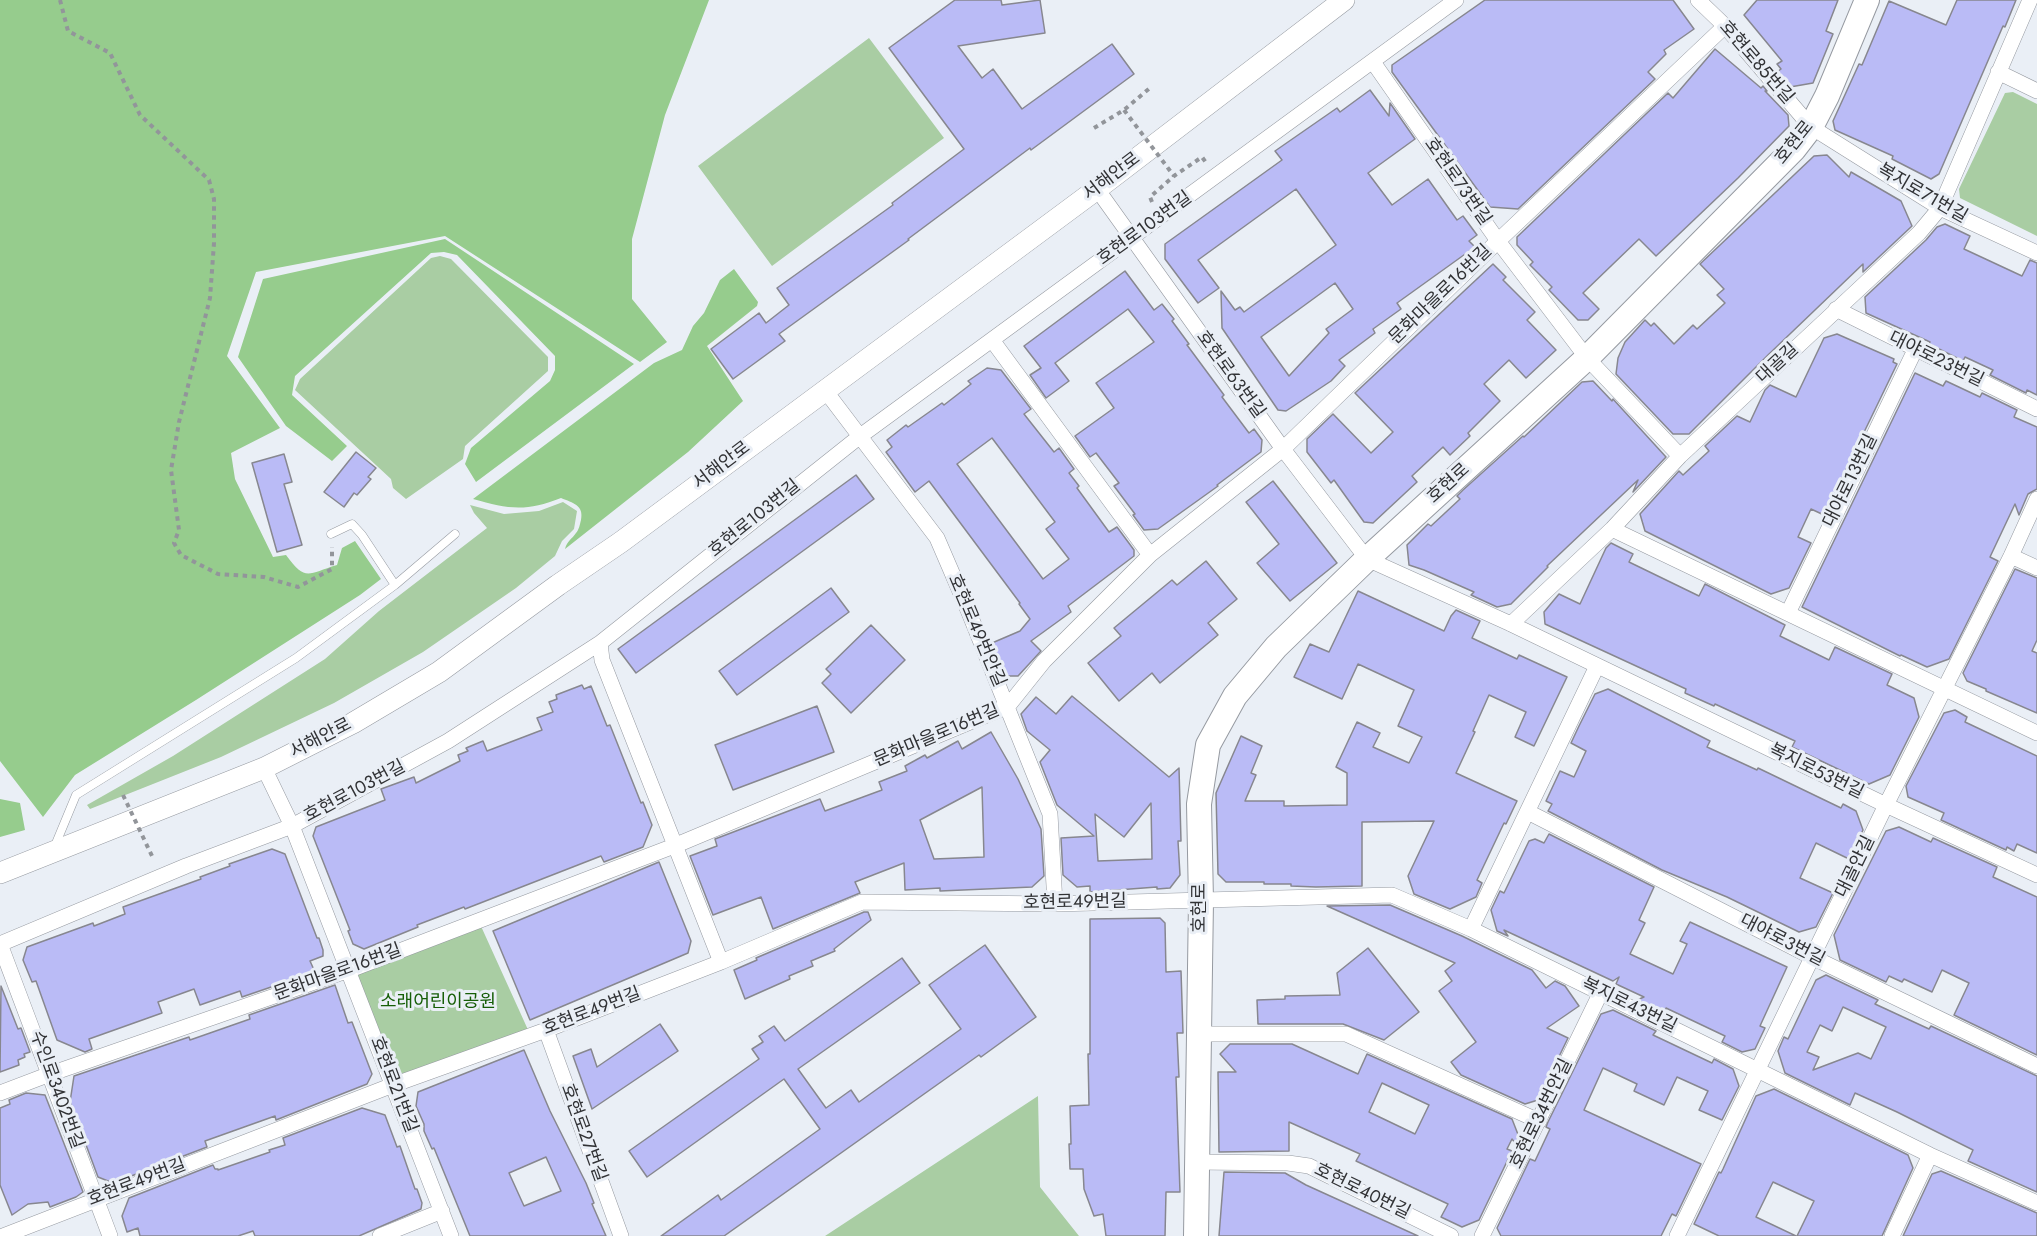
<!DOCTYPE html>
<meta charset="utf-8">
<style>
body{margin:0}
canvas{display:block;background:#eaeff6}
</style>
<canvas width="2037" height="1236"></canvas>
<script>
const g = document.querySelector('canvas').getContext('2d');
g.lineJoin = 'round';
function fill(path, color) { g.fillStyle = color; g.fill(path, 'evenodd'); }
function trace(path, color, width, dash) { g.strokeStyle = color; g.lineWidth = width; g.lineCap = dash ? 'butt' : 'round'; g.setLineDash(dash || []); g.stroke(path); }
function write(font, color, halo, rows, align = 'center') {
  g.font = font + ' Jost,"Noto Sans KR",sans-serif'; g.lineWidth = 6; g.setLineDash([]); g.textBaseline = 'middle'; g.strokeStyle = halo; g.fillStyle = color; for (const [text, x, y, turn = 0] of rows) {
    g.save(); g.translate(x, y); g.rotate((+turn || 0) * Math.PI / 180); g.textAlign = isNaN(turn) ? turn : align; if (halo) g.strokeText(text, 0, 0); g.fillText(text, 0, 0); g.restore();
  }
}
fill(new Path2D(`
 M869,38L944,138L772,266L698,166Z
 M2013,92L2037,104V236L1960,198L1959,189L2005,93Z
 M440,256L451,259L548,357V371L465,446L463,459L406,499L393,488L391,479L295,390L300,379L431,258Z
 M563,502L577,511L574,529L562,541L555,556L516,588L423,652L334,703L221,757L90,809L87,805L173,756L325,659L379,611L487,528L474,513L470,505L504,514L539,511Z
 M480,924L529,1032L396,1080L354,972Z
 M1038,1096L1040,1187L1079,1236H825Z`), '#a9cda3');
fill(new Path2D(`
 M0,0H709L665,115L632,239V299L667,342L640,362L445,236L256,272L227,356L280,428L231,453L235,479L273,557L286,555C306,582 307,574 337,565L342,548L355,541L381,579L360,595L196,700L75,775L43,817L0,761Z
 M445,239L634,364L476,482L465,464L471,448L550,381L555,370V356L457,255L444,252L431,253L295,376L292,395L347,446L332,461L286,426L238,357L263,279Z
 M734,269L758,302L757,306L707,346L743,401L688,452L565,549C567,541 572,539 576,533C579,530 580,524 581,520C584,505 573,503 561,498C526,512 508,509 473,499L654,363L682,350L693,326L704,313L720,280Z
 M0,799L20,803L25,830L0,837Z`), '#96cc8d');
const building = new Path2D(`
 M955,0H1001L1002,5L1040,0L1045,33L958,46L982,78L993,69L1022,109L1112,44L1134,74L1031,150L1030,148L908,239L909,240L779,334L785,341L733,379L711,349L759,313L766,323L789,305L777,288L893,205L892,203L964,149L889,48Z
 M1485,0H1673L1694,29L1664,50L1666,54L1648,72L1655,79L1518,209L1490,207L1392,72V65Z
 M1757,0H1838L1826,31L1833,34L1813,83L1790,87L1777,72L1781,69L1777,64L1782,61L1744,15Z
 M1957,0H2016L2005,27L2003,26L1939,174L1931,179L1892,159L1893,156L1835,130L1833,121L1859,64L1862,65L1889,1L1946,25Z
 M1715,49L1761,88L1763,86L1767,91H1765L1788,115L1789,126L1738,178L1656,256L1639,239L1583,293L1599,309L1588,320H1578L1549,290L1552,287L1530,265L1533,262L1517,245V237L1668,93L1673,98Z
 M1370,90L1389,116L1390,103L1415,139L1368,173L1392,205L1428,179L1457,220L1463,216L1477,235L1469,241L1475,247L1397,303L1401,309L1373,329L1375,333L1339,360L1345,366L1331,381L1286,411L1278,410L1222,328L1221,291L1235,310L1240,307L1244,312L1336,245L1296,189L1198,260L1219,288L1198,303L1165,259V244L1282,160L1275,151L1337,108L1340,112ZM1335,283L1353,309L1326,329L1329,333L1289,376L1261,337Z
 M1827,155L1849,177L1851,172L1901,201L1912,226L1863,272V264L1768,355L1769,354L1689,434H1673L1616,374L1618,358L1625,342L1645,320L1651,326L1654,323L1674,344L1693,325L1697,329L1725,303L1717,295L1724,289L1700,264L1814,156Z
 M1945,224L1970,236L1964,249L2022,276L2030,260L2037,263V395L2027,390L2026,393L1990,375L1993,370L1965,357L1963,361L1929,344L1930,342L1866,313L1865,297L1926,240L1937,227Z
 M1493,264L1506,277L1503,280L1535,312L1527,320L1556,350L1526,378L1509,360L1484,384L1500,401L1468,433L1470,436L1450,455L1443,447L1412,476L1417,482L1373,523L1364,522L1334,480L1331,483L1307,452V439L1333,414L1371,453L1393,432L1355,393Z
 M1125,271L1154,310L1162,304L1174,319L1172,321L1189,344L1187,345L1224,395L1222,397L1249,433L1254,429L1262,440L1261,452L1217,485L1218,486L1158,529L1144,530L1133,515L1135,514L1114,486L1119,483L1096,453L1090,457L1075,436L1114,408L1096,383L1154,342L1128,309L1055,363L1069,381L1046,398L1030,375L1041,368L1024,346Z
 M1837,334L1894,359L1893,362L1897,364L1824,515L1811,509L1798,537L1811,543L1789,588L1771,594L1645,531L1640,514L1679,471L1683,475L1709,451L1705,446L1737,416L1750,422L1765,390L1770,385L1796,397L1824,338Z
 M987,368L1001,370L1031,409L1024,414L1054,452L1059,448L1074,469L1069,473L1079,486L1077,488L1109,532L1117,527L1134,550V556L1068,606L1071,612L1031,641L1041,651L1018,676H1005L992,643L1020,631L1030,619L1019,604L1020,603L929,481L915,492L886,452L892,447L887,440L906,425L908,427L942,403L944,405L971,384L968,381ZM992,438L1055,522L1046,529L1069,559L1043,579L957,464Z
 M1915,373L1943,386L1946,381L1980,397L1982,393L2017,410L2014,417L2037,427V489L2028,494L2019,515L2015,504L1990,557L1998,561L1949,659L1927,667L1901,655L1900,656L1802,607Z
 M1593,381L1612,401L1613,399L1666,457L1633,492L1638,480L1547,566L1548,567L1511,604L1497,607L1471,595L1474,592L1424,570L1409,565L1407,545L1428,524L1431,526L1460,499L1457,496L1463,490L1523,436L1524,437L1582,382Z
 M356,452L376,468L368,477L371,479L357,495L354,493L344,507L324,492Z
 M284,454L292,482L284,484L302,545L277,552L252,463Z
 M856,475L874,499L636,673L618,649Z
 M1273,481L1337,563L1290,601L1257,563L1279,544L1246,502Z
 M1611,543L1633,554L1629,562L1699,596L1705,584L1785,625L1780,636L1829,660L1835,647L1892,674L1887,685L1914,698L1919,717L1890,775L1869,784L1792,747L1795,741L1715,704L1714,706L1685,693L1686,689L1545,624L1544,612L1559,594L1580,604L1606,548Z
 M1206,561L1237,599L1208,623L1218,635L1160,683L1152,673L1119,701L1088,663L1121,636L1114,628L1172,580L1177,585Z
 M2015,569L2037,578V640L2032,651L2037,653V713L1986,691V689L1967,681L1963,673Z
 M831,588L849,612L737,695L719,671Z
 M1358,591L1444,631L1451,616L1456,610L1480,621L1472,638L1517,659L1519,655L1567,677L1534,746L1515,737L1526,712L1489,695L1473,731L1475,732L1456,773L1517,801L1506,824L1504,823L1477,880L1482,883L1476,897L1450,909L1414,894L1408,876L1434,821L1362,822V886L1316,887L1291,886V884H1264V882H1226L1218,874L1216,793L1241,736L1262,746L1251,773L1256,775L1245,801H1284V806L1347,805V773L1336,767L1357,722L1380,733L1373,747L1409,763L1422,737L1398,726L1414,690L1358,664L1342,699L1294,677L1310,644L1329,652Z
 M871,625L905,660L851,713L822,683L831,674L826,669Z
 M582,685L584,689L591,686L607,726L610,725L641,803L643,802L652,825L643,847L604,862L601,856L465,909L464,907L417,925L418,927L364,949L353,944L348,931L350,930L313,836L316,827L385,800L381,789L414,777L416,783L460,761L458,755L468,751L466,748L483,741L487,751L542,730L537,718L553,712L549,702L557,699L556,695Z
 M1608,689L1710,741L1707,747L1757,770L1758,768L1841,808L1843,804L1856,811L1863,830L1849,859L1816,843L1800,878L1833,893L1816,927L1799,932L1727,897L1662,870L1548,811L1552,804L1546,801L1560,771L1574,777L1586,751L1571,743L1579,726L1595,694Z
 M1072,696L1169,777L1179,768L1181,841H1178L1180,875L1170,888L1157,889V887L1090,892V886L1077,887L1063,875L1061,838L1094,836L1057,805L1040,762L1050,750L1027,731L1021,714L1036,697L1056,714ZM1151,803L1152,859L1098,861L1095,814L1124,837Z
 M817,706L834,752L733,790L715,745Z
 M1955,710L1967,717L1965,722L2037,756V853L2017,844L2014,851L2007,847L2006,850L1941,820L1944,813L1908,797L1906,786L1944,713Z
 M991,732L1018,779L1041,829L1044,876L1032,887L940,891V888L905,890L904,863L855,882L860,893L773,929L761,897L713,915L690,856L717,846L715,839L820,799L825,811L882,790L879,782L907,771L905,766L925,755L927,758L958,741L962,749ZM982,787L984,857L934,859L920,820Z
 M1899,827L1931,842L1933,838L1997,867L1993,877L2037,897V1055L1954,1015L1969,983L1942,970L1932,992L1904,979L1902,982L1889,976L1886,982L1840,960L1834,935L1886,831Z
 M1549,834L1654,887L1639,920L1645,923L1630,954L1673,974L1687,944L1680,941L1690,922L1787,967L1760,1026L1765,1028L1755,1049L1742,1052L1722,1042L1725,1036L1666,1008L1664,1013L1637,1000L1644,997L1616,984L1619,977L1613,981L1504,930L1508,936L1497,931L1491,910L1500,891L1504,893L1529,841L1535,839L1544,843Z
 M272,849L285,854L317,938H319L323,950V956L310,961L315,972L242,997L240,991L200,1005L194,989L158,1002L162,1013L89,1039L92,1049L85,1052L57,1040L36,981L32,982L23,960L27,947L93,923L94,926L125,914L123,907L201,879L200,877L230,866L229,864Z
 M659,862L691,941L688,953L530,1020L493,931Z
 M1390,905L1462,936L1532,970L1546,988L1555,981L1565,986L1579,1006L1547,1028L1568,1038L1538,1100L1525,1104L1461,1075L1451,1062L1476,1042L1439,991L1452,981L1445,971L1455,963L1327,906Z
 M864,912H868L871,920L834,949L835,951L811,961L813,966L789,976L790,979L745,999L734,970L757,960L756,958Z
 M1160,918L1165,923L1166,972L1181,971L1183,1033H1177L1179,1077H1176L1180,1192H1166L1165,1236H1106L1103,1214L1094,1216L1084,1189L1083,1169H1070L1069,1144H1071L1070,1106L1089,1105L1088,1054H1090V919Z
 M985,945L1036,1017L981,1057L979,1055L724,1236H661L718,1195L721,1200L820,1129L784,1079L647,1177L629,1151L759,1059L752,1049L763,1042L759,1036L774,1026L785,1041L902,958L920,983L798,1069L826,1108L851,1090L859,1102L961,1029L929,985Z
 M1368,948L1419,1012L1384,1040L1343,1024H1258L1257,1000L1285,999V996L1340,995L1337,973Z
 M1826,975L1878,1000L1875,1004L1929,1029L1931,1026L2037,1076V1192L1968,1161L1973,1150L1897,1112L1855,1093L1850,1105L1785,1073L1778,1051L1784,1037L1788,1039L1816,980ZM1843,1007L1886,1027L1871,1059L1858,1053L1813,1070L1819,1057L1807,1052L1820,1025L1832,1031Z
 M335,985L348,1023L352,1022L372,1074L367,1084L276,1120L275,1116L205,1141L207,1147L113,1183L98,1177L70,1102L74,1076L189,1037L190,1040L250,1019L249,1015Z
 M1,986L18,1029L21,1028L30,1052L24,1054L25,1057L18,1060L19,1065L0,1072Z
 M1613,1010L1656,1031L1653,1035L1712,1063L1714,1059L1733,1069L1739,1086L1722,1120L1699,1110L1708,1091L1677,1077L1664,1105L1634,1091L1637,1084L1603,1068L1584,1110L1701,1164L1676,1216L1672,1214L1661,1236H1501L1497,1228L1530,1159L1535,1161L1550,1129L1546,1127L1548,1122L1601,1014Z
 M660,1024L678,1051L592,1109L573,1056L591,1049L597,1067Z
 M1230,1044H1292L1358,1074L1367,1054L1512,1119L1519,1137L1516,1144L1512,1139L1507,1149L1512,1151L1479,1220L1462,1227L1441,1217L1448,1204L1356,1161L1360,1154L1289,1122V1151L1219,1152L1218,1072H1236L1220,1054ZM1382,1083L1429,1105L1415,1134L1369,1112Z
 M524,1050L550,1111L586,1183L594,1203L592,1204L606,1236H470L434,1148L432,1149L424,1131V1124L416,1106L418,1092ZM546,1157L561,1191L524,1206L509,1173Z
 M1774,1089L1908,1155L1913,1168L1882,1236H1797L1814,1201L1773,1182L1756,1217L1796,1236H1719L1694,1224L1719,1172L1721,1173L1723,1169L1756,1096Z
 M26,1093L45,1095L83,1192L76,1197L50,1207L48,1202L28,1204L12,1215L0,1185V1108L10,1104L9,1100Z
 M362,1108L385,1115L397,1147L400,1146L415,1189H417L422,1203L421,1209L359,1236H255L253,1231L238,1236H140L138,1228L127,1232L122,1216L129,1198L213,1165L215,1169H218V1170L270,1152L269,1150L285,1145L283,1138Z
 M1941,1171L2037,1213V1236H1903L1932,1174Z
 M1224,1172L1285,1173L1306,1185L1418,1236H1219Z`);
fill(building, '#babbf6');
trace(building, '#87878f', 1.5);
const lane = new Path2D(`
 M331,534L352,524L362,535L395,585
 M54,848L76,795L296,658L395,585L455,534`);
const street = new Path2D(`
 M1698,0L1725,26L1811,127L1940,208L2037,253
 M1373,62L1498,241L1587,358L1680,456
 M1998,72L2037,91
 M1097,189L1283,449L1367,559L1511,624L1886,805L2037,875
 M1836,309L2037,409
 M992,340L1150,555
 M824,389L937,538L968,610L1050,814L1055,904
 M1612,529L2037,733
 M2011,556L2037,568
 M1788,613L1915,350
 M1511,624L1612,529L1680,456L1919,233L1940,208L2030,0
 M600,643L602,660L721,962
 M264,768L292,826L451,1236
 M1528,812L1812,957L2037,1066
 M1471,929L1597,666
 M0,944L186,866L292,826L448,741L600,643L859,437L1456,0
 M0,944L110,1236
 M546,1030L621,1236
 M1199,1034H1346L1539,1121
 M0,1093L50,1074L355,968L674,846L1008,706L1044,661L1150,555L1283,449L1498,241L1725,26
 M1196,1162L1288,1163L1309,1166L1451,1236
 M3,1236L393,1085L546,1030L721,962L862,902L1055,904L1392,895L1471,929L1930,1155L2037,1203
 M380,1236L442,1211
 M1482,1236L1601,992
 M1677,1236L1886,805L2011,556L2037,499
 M1892,1236L1930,1155`);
const secondary = new Path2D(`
 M0,873L264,768L353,723L439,672L558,585L621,542L1097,189L1344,0`);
const primary = new Path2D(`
 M1196,1236L1201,901L1199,804L1208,745L1235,696L1276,647L1367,559L1587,358L1794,149L1811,127L1827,96L1867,0`);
trace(lane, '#969aa1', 9);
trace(street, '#969aa1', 16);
trace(secondary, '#969aa1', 22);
trace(primary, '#969aa1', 26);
trace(new Path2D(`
 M60,0L68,31L110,53L140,115L209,180L214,199V243L210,298L179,422L171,470L179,530L174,543L181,555L218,574L264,577L298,587L332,569V547
 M1094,128L1124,110L1151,87
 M1152,202L1150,197L1174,176L1202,157L1207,164`), '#92959a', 4, [4.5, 4.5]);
trace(lane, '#fff', 8);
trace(street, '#fff', 15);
trace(secondary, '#fff', 21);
trace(primary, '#fff', 24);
trace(new Path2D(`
 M1124,110L1174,176
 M123,795L152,856`), '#92959a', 4, [4.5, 4.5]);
write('18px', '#313235', '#eaeff6', [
 ["호현로85번길",1756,63,49],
 ["호현로",1795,143,-51],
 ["서해안로",1112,177,-37],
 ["호현로73번길",1457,182,55],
 ["복지로71번길",1922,194,30],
 ["호현로103번길",1145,229,-36],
 ["문화마을로16번길",1441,295,-44],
 ["대야로23번길",1936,360,26],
 ["대골길",1778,364,-43],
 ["호현로63번길",1230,375,54],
 ["서해안로",722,466,-37],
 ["대야로13번길",1851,481,-64],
 ["호현로",1449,484,-42],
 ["호현로103번길",755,519,-39],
 ["호현로49번안길",976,631,67],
 ["문화마을로16번길",937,736,-23],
 ["서해안로",321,739,-27],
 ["복지로53번길",1816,772,26],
 ["호현로103번길",355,792,-28],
 ["대골안길",1856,867,-64],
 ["호현로49번길",1075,903,-1],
 ["호현로",1201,908,-90],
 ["대야로3번길",1782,941,27],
 ["문화마을로16번길",338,973,-20],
 ["복지로43번길",1629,1006,26],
 ["호현로49번길",592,1012,-21],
 ["호현로21번길",393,1085,69],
 ["수인로3402번길",56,1090,70],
 ["호현로34번안길",1542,1114,-64],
 ["호현로27번길",583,1133,70],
 ["호현로49번길",137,1183,-21],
 ["호현로40번길",1362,1192,26]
]);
write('18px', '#165e07', '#eaeff6', [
 ["소래어린이공원",438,1003]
]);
</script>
